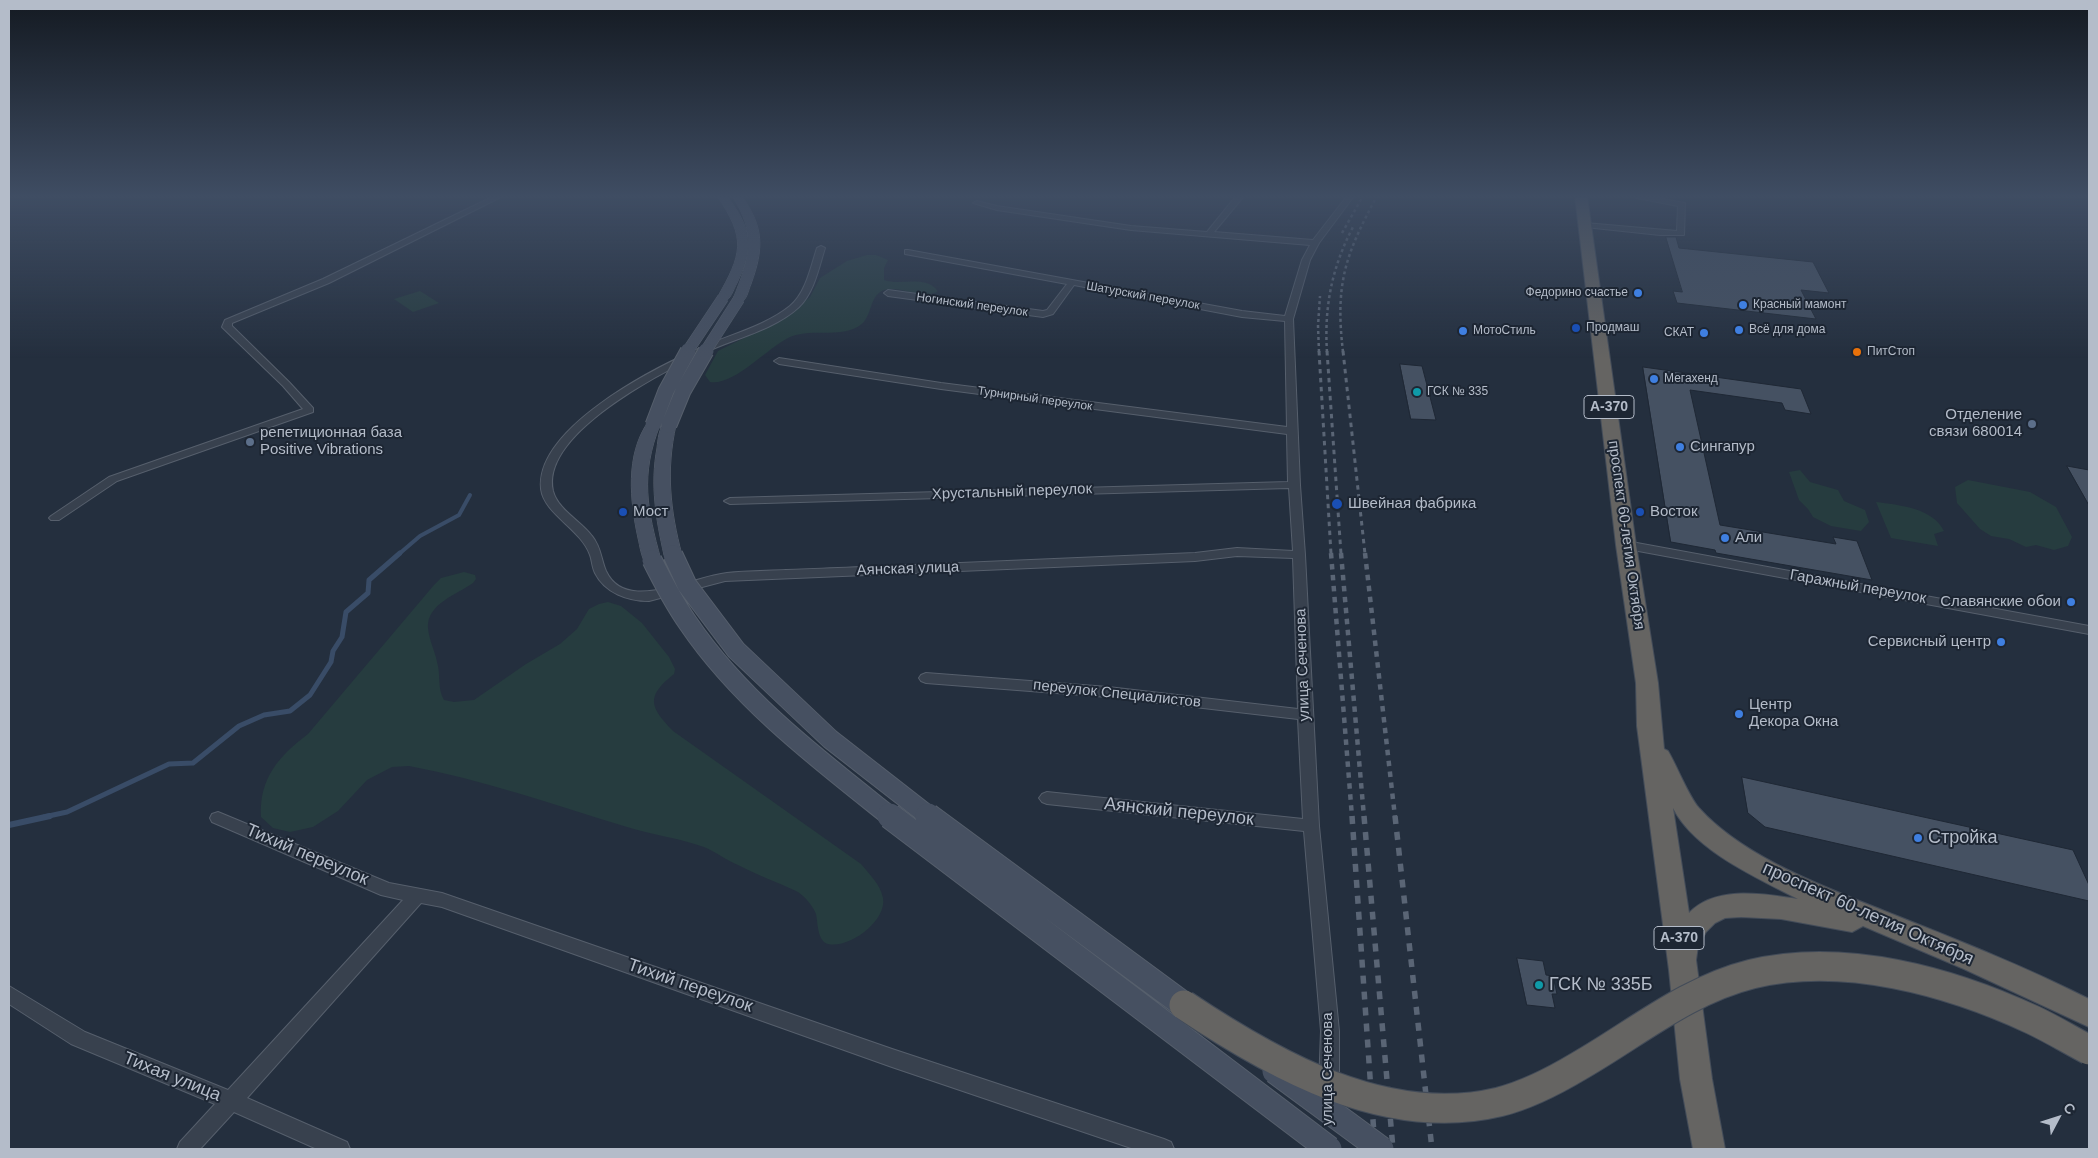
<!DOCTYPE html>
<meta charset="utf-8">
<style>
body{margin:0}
#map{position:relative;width:2098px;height:1158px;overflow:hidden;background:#242f3e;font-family:Arial,sans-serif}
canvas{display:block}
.frame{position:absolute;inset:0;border:10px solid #b4bcc9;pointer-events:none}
.north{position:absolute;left:2033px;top:1093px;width:50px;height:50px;-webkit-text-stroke:4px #1d2633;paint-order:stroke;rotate:50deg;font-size:14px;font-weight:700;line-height:20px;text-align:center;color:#b4bcc9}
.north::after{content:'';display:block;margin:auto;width:18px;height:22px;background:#b4bcc9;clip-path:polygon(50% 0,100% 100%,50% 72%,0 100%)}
</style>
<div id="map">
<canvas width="2098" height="1158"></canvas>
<div class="frame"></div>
<div class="north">С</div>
</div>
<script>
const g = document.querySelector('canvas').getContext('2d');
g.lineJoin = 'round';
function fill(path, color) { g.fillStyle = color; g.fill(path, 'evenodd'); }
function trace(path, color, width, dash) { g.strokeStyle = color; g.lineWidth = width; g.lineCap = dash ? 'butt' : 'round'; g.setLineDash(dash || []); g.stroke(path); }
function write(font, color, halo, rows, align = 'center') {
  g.font = font + ' Arial,sans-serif'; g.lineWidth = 4; g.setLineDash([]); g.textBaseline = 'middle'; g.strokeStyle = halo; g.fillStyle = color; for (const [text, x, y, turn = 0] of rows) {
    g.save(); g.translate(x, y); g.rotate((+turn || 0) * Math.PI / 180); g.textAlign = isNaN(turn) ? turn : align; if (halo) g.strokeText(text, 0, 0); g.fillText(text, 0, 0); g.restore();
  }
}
fill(new Path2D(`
 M867,255H876L888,260L884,268V280C900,286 924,275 937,290V292C920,300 901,285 884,290C868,296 873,318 859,326C838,339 810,327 788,338C766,349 734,386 710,382L705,375L718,351L784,318L810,297L820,278L847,261Z
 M420,291L439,303L413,312L394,299Z
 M1800,470L1810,482L1838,490L1844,501L1865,510L1869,522L1861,531L1831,526L1813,517L1808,509L1799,500L1789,472Z
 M1968,480L2030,492L2056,507L2072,537L2068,546L2054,550L2036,545L2026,547L2009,539L1991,536L1980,529L1957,503L1955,487Z
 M1876,502C1899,505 1933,508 1944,531L1934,534L1938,546L1891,538Z
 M464,572L475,575L476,579L473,583C458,594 426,604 428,628C429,640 435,651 437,662C441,675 437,688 444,700L454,702L474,700L526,664L560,644L577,629L589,609L599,604L608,602L621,606L642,623L669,657L675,669L674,674C645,697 650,707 673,731L861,864C870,875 880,884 883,898C887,921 849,949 828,944C817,941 818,922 816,914C814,907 803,894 796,891C777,882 757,875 738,865C726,860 716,852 704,847C679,838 653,835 627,827C555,805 484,780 409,766L392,767L367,780L338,811L313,827L290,832L273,828L261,817C259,778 279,756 308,734L434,585L441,578Z`), '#263c3f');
trace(new Path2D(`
 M399,554L420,536L459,515L470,495`), '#394c67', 4);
trace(new Path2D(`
 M44,817L67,812L169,764L193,763L239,726L264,715L290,711L310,695L331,662L333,651L342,637L346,612L368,593L369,580L400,553`), '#394c67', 5);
trace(new Path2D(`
 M9,825L50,816`), '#394c67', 6);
const building = new Path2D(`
 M1666,237H1676L1679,248L1813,262L1829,293L1801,290L1816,319L1677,303L1673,291L1682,292Z
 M1400,364L1422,366L1436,420L1411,419Z
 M1643,367L1801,389L1811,414L1785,410L1782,403L1690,390L1720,525L1836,544L1833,537L1857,541L1872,580L1716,553L1715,550L1671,542Z
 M2067,466L2089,470V505Z
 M1742,777L2073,850L2089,885V901L1765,827L1748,813Z
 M1517,958L1543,961L1546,975L1553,976L1557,994H1552L1555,1008L1527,1005Z`);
fill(building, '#455162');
trace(building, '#1f2835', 1);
const minor = new Path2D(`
 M494,196H503L329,283L232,323V326L289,382L313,408V412L117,481L59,520H51L49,518L51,516L109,477L303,409L283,386L224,329L222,327L225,320L323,279Z
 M1236,196H1244L1214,232L1313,240L1347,196H1354L1319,243L1310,260L1293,319L1300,485L1305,555L1319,826L1339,1031V1086L1336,1093L1329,1095L1322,1093L1319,1086L1321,1031L1304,831L1047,804L1042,802L1039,798L1042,794L1047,792L1303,819L1298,719L1108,697L926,683L921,681L919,678L921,675L926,673L1108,687L1298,709L1293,558L1237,556L1195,561L725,581L649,601C628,601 605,593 595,573C592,567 592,560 590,555C581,529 544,514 541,489C535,429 652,369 698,349C728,335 764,327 790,306C806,293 811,266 817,248L821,246L825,248C819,267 814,293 799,307C774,330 736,338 706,352C663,371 540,434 553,491C558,510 581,521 592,536C601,547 601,559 606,571C620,601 655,591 679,585C695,581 711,575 727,573C746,571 767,571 786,570C821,569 855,567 890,566C992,562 1093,557 1195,553L1237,548L1293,551L1289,488L730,504L724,501L730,498L1288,482L1287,434L941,389L779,364L774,361L779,358L941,383L1287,427L1285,321L1242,317L1074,285L1053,314L1043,317L888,296L884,293L888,290L1043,311L1047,310L1067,284L905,254V250H908L1242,311L1285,316L1302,260L1310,245L1131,230L997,210L973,203L977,201L997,206L1131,226L1207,232Z
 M1636,196H1648L1685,203L1684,235H1660L1585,227L1581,225L1585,223L1677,231L1678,206L1636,198Z
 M1626,541L2089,626V634L1622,548L1620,545L1622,542Z
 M218,812L389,883L442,893L892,1049L1164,1139L1171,1142L1174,1149H1134L892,1067L442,907L421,903L247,1098L347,1142L350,1149H317L234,1112L200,1149H177L180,1142L215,1104L71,1044L9,1004V986L85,1032L228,1090L403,900L381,895L212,822L210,818L212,814Z`);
const secondary = new Path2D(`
 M717,196H727C751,228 755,246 737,283C733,290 731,300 723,302L717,298C742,254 747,239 717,196Z
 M732,196H742C764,228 764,248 751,284C748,291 747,301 739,303L733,299C749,259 758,235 732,196Z
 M653,421L658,422L660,425C640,475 647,509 661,560L658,564L652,565L646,564C641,557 640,546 638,538C630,501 625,455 648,422Z
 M669,421L674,422L676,425C666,470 670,510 682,555L679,559H667L664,555C656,519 650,485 657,448C658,439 659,429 664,422Z`);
const trunk = new Path2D(`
 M1575,196H1587L1636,545L1658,683L1664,749L1668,751C1677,766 1688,795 1699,808C1744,858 1825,887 1887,912C1955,939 2024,966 2089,999V1027L1964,969L1863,926L1852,932L1781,919L1741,917L1725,918L1715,923L1706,932L1698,946L1696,960L1712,1079L1725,1149H1693L1680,1079L1669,970L1637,726L1636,683L1616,545ZM1673,808C1694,850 1757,878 1798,899C1763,894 1716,885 1689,913Z`);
trace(minor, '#565f6c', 2);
trace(secondary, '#565f6c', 1);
trace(trunk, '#434c59', 2);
fill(minor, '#38414e');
fill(secondary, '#465061');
fill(trunk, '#656462');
trace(new Path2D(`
 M1342,233L1363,196
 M1319,352L1318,326L1320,296
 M1327,352C1324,307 1332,267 1353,227
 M1343,352C1335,284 1345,255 1377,196`), '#5a6575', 2.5, [3, 3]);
trace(new Path2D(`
 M1319,351L1331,554
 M1327,351L1341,554
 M1343,351L1365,554`), '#5a6575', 3, [4.5, 4.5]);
trace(new Path2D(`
 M1331,553L1352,817
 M1341,553L1364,817
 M1365,553L1395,817`), '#5a6575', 4.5, [5.5, 5.5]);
trace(new Path2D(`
 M1352,816L1375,1149
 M1364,816L1393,1149
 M1395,816L1432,1149`), '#5a6575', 5.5, [8, 8]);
const secondaryBridgeFar3 = new Path2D(`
 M687,352L723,298
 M705,352L739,299`);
const secondaryBridgeFar2 = new Path2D(`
 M653,425L666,391L688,351
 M669,425L683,391L706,351`);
const secondaryBridgeFar1 = new Path2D(`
 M673,555L687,585L736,650L830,739L930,817
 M652,560C663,582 674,603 688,623C740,700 819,760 891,817`);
const secondaryBridge = new Path2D(`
 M890,816L1329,1149
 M928,816L1191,1010
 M1275,1071L1381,1149`);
const trunkBridge = new Path2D(`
 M1184,1005C1274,1065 1386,1129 1499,1102C1527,1095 1554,1081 1579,1066C1635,1034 1687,990 1752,974C1844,952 1949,981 2033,1020C2052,1029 2070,1040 2089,1050`);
trace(secondaryBridgeFar3, '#565f6c', 12, []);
trace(secondaryBridgeFar2, '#565f6c', 17, []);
trace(secondaryBridgeFar1, '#565f6c', 21, []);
trace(secondaryBridge, '#565f6c', 27, []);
trace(trunkBridge, '#434c59', 31, []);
trace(secondaryBridgeFar3, '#465061', 11);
trace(secondaryBridgeFar2, '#465061', 15);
trace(secondaryBridgeFar1, '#465061', 19);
trace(secondaryBridge, '#465061', 25);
trace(trunkBridge, '#656462', 29);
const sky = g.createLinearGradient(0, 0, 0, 358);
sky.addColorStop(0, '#141a22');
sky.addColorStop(0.55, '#3f4d63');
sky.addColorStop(1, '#3f4d6300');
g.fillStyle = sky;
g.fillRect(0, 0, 2098, 358);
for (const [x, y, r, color] of [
 [1638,293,5,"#3f7fe0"],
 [1743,305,5,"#3f7fe0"],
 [1576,328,5,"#1a4fb4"],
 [1739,330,5,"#3f7fe0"],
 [1463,331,5,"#3f7fe0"],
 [1704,333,5,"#3f7fe0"],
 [1857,352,5,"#e8710a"],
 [1654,379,5,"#3f7fe0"],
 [1417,392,5,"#0f9aa8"],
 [2032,424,5,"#5c6f8a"],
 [250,442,5,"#5c6f8a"],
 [1680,447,5,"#3f7fe0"],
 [1337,504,6,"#1a4fb4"],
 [623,512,5,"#1a4fb4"],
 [1640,512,5,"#1a4fb4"],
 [1725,538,5,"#3f7fe0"],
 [2071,602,5,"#3f7fe0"],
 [2001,642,5,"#3f7fe0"],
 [1739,714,5,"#3f7fe0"],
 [1918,838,5,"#3f7fe0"],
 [1539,985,5,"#0f9aa8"]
]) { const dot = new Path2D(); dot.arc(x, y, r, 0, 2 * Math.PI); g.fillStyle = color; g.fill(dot); trace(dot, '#1d2633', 2); }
write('12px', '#b4bcc9', '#1d2633', [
 ["Федорино счастье",1628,293,"right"],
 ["Красный мамонт",1753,305],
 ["Продмаш",1586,328],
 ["Всё для дома",1749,330],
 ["МотоСтиль",1473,331],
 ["СКАТ",1694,333,"right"],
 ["ПитСтоп",1867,352],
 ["Мегахенд",1664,379],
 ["ГСК № 335",1427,392]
], 'left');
write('12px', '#b4bcc9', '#1d2633', [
 ["Шатурский переулок",1143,296,10],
 ["Ногинский переулок",972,305,8],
 ["Турнирный переулок",1035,399,8]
]);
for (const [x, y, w] of [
 [1609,407,50],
 [1679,938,50]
]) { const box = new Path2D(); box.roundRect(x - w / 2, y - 11.5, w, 23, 4); g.fillStyle = '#1d2633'; g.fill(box); trace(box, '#b4bcc9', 1); }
write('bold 14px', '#b4bcc9', null, [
 ["А-370",1609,407],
 ["А-370",1679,938]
]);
write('15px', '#b4bcc9', '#1d2633', [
 ["Отделение",2022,415,"right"],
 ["связи 680014",2022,432,"right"],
 ["репетиционная база",260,433],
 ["Positive Vibrations",260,450],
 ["Сингапур",1690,447],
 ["Швейная фабрика",1348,504],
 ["Мост",633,512],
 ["Восток",1650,512],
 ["Али",1735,538],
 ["Славянские обои",2061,602,"right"],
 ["Сервисный центр",1991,642,"right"],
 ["Центр",1749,705],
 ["Декора Окна",1749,722]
], 'left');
write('15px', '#b4bcc9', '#1d2633', [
 ["Хрустальный переулок",1012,492,-2],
 ["проспект 60-летия Октября",1626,535,82],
 ["Аянская улица",908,569,-2],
 ["Гаражный переулок",1858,587,10],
 ["улица Сеченова",1303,665,-92],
 ["переулок Специалистов",1117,694,6],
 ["улица Сеченова",1328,1069,-90]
]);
write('18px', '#b4bcc9', '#1d2633', [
 ["Аянский переулок",1179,812,6],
 ["Тихий переулок",307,855,23],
 ["проспект 60-летия Октября",1868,914,24],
 ["Тихий переулок",690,986,19],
 ["Тихая улица",172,1077,22]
]);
write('18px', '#b4bcc9', '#1d2633', [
 ["Стройка",1928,838],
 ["ГСК № 335Б",1549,985]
], 'left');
</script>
